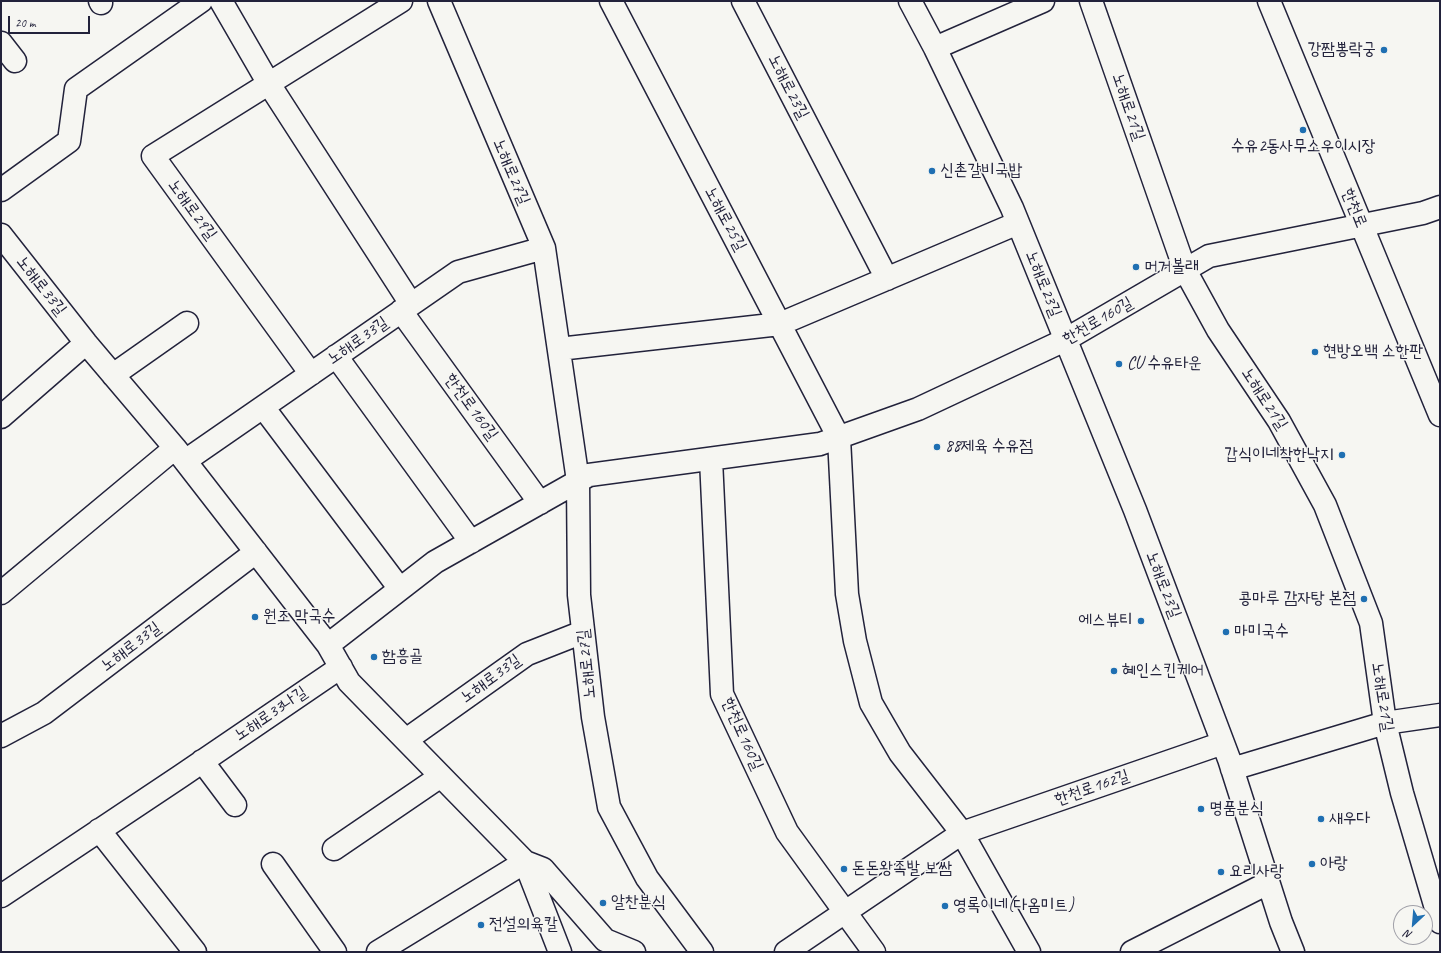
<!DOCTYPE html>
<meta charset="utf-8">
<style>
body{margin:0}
#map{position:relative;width:1441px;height:953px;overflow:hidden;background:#f6f6f2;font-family:Caveat,sans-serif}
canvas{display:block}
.frame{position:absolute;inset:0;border:2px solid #22223b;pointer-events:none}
.north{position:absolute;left:1393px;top:905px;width:40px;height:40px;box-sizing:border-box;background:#f6f6f2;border:1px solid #a1a1a9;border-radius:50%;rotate:206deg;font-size:11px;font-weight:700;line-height:16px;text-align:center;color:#22223b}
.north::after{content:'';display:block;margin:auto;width:14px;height:18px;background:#1f6fb2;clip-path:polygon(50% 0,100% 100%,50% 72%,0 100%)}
.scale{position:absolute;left:8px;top:16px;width:82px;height:18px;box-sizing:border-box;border:2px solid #22223b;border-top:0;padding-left:5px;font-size:12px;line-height:14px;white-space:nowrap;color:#22223b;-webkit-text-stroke:3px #f6f6f2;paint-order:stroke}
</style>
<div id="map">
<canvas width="1441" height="953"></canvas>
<div class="frame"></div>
<div class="north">N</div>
<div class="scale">20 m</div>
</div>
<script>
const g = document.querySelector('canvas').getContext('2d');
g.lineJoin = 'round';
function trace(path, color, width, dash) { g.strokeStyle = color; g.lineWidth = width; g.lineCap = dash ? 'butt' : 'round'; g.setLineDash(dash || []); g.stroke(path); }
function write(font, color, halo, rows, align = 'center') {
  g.font = font + ' Caveat,"Poor Story",sans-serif'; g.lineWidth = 3; g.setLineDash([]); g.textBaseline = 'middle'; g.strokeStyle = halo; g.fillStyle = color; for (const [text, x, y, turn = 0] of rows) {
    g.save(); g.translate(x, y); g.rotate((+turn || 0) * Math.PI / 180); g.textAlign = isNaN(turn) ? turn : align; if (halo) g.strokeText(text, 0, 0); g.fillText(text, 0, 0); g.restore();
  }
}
const minor = new Path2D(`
 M100,1L101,3
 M221,1L269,84L411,304
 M439,1L544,248L578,481L579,595L593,717L609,807L647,878L702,952
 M611,1L839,438L847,594L855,641L871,703L900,753L962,833L1029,952
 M743,1L887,279
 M910,1L935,48L1012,208L1135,510L1229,759L1281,922L1293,952
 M1091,1L1185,270L1218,330L1279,421L1325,505L1371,623L1385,723L1402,793L1440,922
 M1269,1L1440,415
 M1,43L15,61
 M935,48L1043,1
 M1,190L69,141L76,89L201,1
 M1,235L86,343L175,448L328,645L349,682L525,862L543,869L605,940L634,952
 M401,311L540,503
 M559,349L780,324L1018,223
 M336,356L471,542
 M311,374L153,156L401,1
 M113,375L187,323
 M263,407L400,589
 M1,417L86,343
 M711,459L722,694L787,832L874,952
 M185,461L458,272L544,248
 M1,593L175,448
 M328,645L435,562L589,475L820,444L918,409L1065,340L1209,256L1423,213L1440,207
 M1,736L44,713L256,552
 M406,740L527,654L583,632
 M202,761L235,805
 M1232,769L1385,723L1440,715
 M99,830L195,952
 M334,849L441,776
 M525,862L560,952
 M273,864L335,952
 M1,896L181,776L341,667
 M378,952L525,862
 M786,952L962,833L1223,743
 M1132,952L1268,883`);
trace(minor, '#22223b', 25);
trace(minor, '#f6f6f2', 22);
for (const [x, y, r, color] of [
 [1384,50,4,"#1f6fb2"],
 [1303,130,4,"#1f6fb2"],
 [932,171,4,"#1f6fb2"],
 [1136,267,4,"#1f6fb2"],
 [1315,352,4,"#1f6fb2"],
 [1119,364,4,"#1f6fb2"],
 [937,447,4,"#1f6fb2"],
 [1342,455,4,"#1f6fb2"],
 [1364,599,4,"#1f6fb2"],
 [255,617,4,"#1f6fb2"],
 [1141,621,4,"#1f6fb2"],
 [1226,632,4,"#1f6fb2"],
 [374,657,4,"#1f6fb2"],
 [1114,671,4,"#1f6fb2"],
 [1201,809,4,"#1f6fb2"],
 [1321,819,4,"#1f6fb2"],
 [1312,864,4,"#1f6fb2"],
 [844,869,4,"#1f6fb2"],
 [1221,872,4,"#1f6fb2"],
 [603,903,4,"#1f6fb2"],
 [945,906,4,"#1f6fb2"],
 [481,925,4,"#1f6fb2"]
]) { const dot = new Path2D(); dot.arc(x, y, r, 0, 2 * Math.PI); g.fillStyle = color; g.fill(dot); trace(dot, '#f6f6f2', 1.5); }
write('17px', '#22223b', '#f6f6f2', [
 ["강짬뽕락궁",1376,50,"right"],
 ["수유2동사무소우이시장",1303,147,"center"],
 ["신촌갈비국밥",940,171],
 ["머거볼래",1144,267],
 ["현방오백 소한판",1323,352],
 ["CU 수유타운",1127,364],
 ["88제육 수유점",945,447],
 ["갑식이네착한낙지",1334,455,"right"],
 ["콩마루 감자탕 본점",1356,599,"right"],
 ["원조 막국수",263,617],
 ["에스뷰티",1133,621,"right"],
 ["마미국수",1234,632],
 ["함흥골",382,657],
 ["혜인스킨케어",1122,671],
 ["명품분식",1209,809],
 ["새우다",1329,819],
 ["아랑",1320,864],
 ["돈돈왕족발 보쌈",852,869],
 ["요리사랑",1229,872],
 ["알찬분식",611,903],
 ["영록이네(다옴미트)",953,906],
 ["전설의육칼",489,925]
], 'left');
write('17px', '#22223b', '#f6f6f2', [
 ["노해로23길",788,87,63],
 ["노해로21길",1128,107,71],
 ["노해로27길",511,172,67],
 ["한천로",1354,208,68],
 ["노해로29길",192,210,54],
 ["노해로25길",725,219,62],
 ["노해로23길",1043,284,68],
 ["노해로33길",41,286,52],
 ["한천로160길",1098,321,-30],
 ["노해로33길",358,341,-35],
 ["노해로21길",1264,399,57],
 ["한천로160길",471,407,54],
 ["노해로23길",1163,585,69],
 ["노해로33길",131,647,-37],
 ["노해로27길",587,664,-96],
 ["노해로33길",491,679,-36],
 ["노해로21길",1382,697,81],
 ["노해로33나길",271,714,-34],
 ["한천로160길",742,734,66],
 ["한천로162길",1092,788,-19]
]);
</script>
